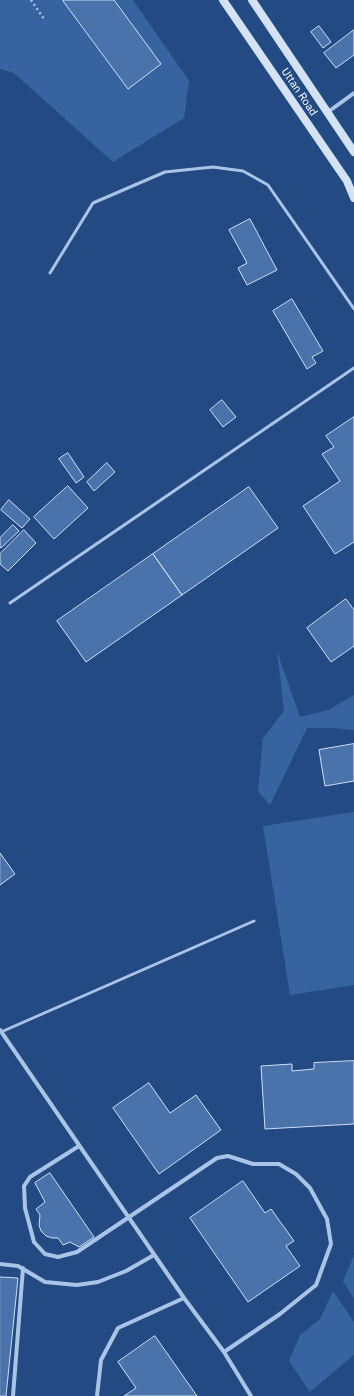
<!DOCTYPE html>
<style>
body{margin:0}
canvas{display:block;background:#234a82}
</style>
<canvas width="354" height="1396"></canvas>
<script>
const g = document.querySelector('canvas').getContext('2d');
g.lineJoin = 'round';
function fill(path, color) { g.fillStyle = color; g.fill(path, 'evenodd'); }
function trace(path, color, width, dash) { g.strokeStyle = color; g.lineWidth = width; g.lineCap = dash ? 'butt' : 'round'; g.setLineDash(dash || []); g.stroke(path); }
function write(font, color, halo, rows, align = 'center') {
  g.font = font + ' "IBM Plex Sans",sans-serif'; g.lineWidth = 3; g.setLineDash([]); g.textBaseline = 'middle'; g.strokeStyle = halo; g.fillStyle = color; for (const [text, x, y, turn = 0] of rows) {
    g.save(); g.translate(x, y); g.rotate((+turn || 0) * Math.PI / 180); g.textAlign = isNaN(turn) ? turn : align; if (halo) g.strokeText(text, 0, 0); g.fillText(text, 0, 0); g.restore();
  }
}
fill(new Path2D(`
 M0,0H133L189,81L184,118L113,162L14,73L0,69Z
 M277,651L300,717L328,710L354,695V730L334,728H307L270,805L258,791L263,738L284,711Z
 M354,812V985L290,995L263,826Z
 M354,1255V1299L343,1281Z
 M333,1291L354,1322V1355L310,1392L289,1361L300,1335L320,1319Z`), '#3763a0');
const building = new Path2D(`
 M65,0H114L161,64L128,89L63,1Z
 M319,26L331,42L323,48L311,32Z
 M354,30V55L336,68L324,53Z
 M250,219L277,270L247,285L238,268L247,263L229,230Z
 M292,299L323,351L312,357L316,363L307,369L273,311Z
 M222,400L236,417L223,427L210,410Z
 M354,417V542L335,554L303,506L340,481L322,454L334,447L326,436Z
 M68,453L84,477L76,483L59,459Z
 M107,463L115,472L94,491L87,482Z
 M68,486L88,508L54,539L34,517Z
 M249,487L278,528L182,595L153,554Z
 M9,500L30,519L22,528L1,510Z
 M13,525L19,531L1,548L0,547V538Z
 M24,530L36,543L8,571L0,564V554Z
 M153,554L182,595L86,662L57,621Z
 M346,599L354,610V646L331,662L307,628Z
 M354,744V781L325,786L319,750Z
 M0,853L15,874L0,885Z
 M354,1061V1124L265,1129L261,1066L292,1064V1071L314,1069V1063Z
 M149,1083L170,1113L196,1095L221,1130L159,1174L113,1108Z
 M50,1173L94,1237L79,1247L70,1242L63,1245L58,1238H52L46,1236L41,1231L39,1225L40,1215L36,1209L45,1202L35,1183Z
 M243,1181L265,1213L271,1209L294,1241L286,1246L300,1266L248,1302L190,1218Z
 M0,1277L18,1278L6,1396H0Z
 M155,1336L197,1396H124L136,1388L118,1362Z`);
fill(building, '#4b73ab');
trace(building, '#cddff6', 1);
trace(new Path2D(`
 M31,0L44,19`), '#aac4e8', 2.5, [2, 3]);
trace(new Path2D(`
 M50,273L93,203L165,172L213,167L243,171L268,185L354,309
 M10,603L354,368
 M1,1032L254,921`), '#aac4e8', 3);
trace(new Path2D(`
 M328,112L354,93
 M0,1030L184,1298L224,1352L251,1396
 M79,1146L30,1177L24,1186L25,1208L34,1242L45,1254L58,1257L77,1252L217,1158L228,1156L253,1164H279L296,1174L310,1188L327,1219L331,1244L316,1285L280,1314L224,1352
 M0,1264L18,1266L45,1282L77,1285L98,1282L126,1271L154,1255
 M13,1396L23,1268
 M97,1396L101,1360L118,1328L184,1298`), '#aac4e8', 4);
trace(new Path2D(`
 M223,0L347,181L354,198
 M252,0L354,152`), '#d4e2f6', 8);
write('11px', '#fff', '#234a82', [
 ["Uttan Road",299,92,56]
]);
</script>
